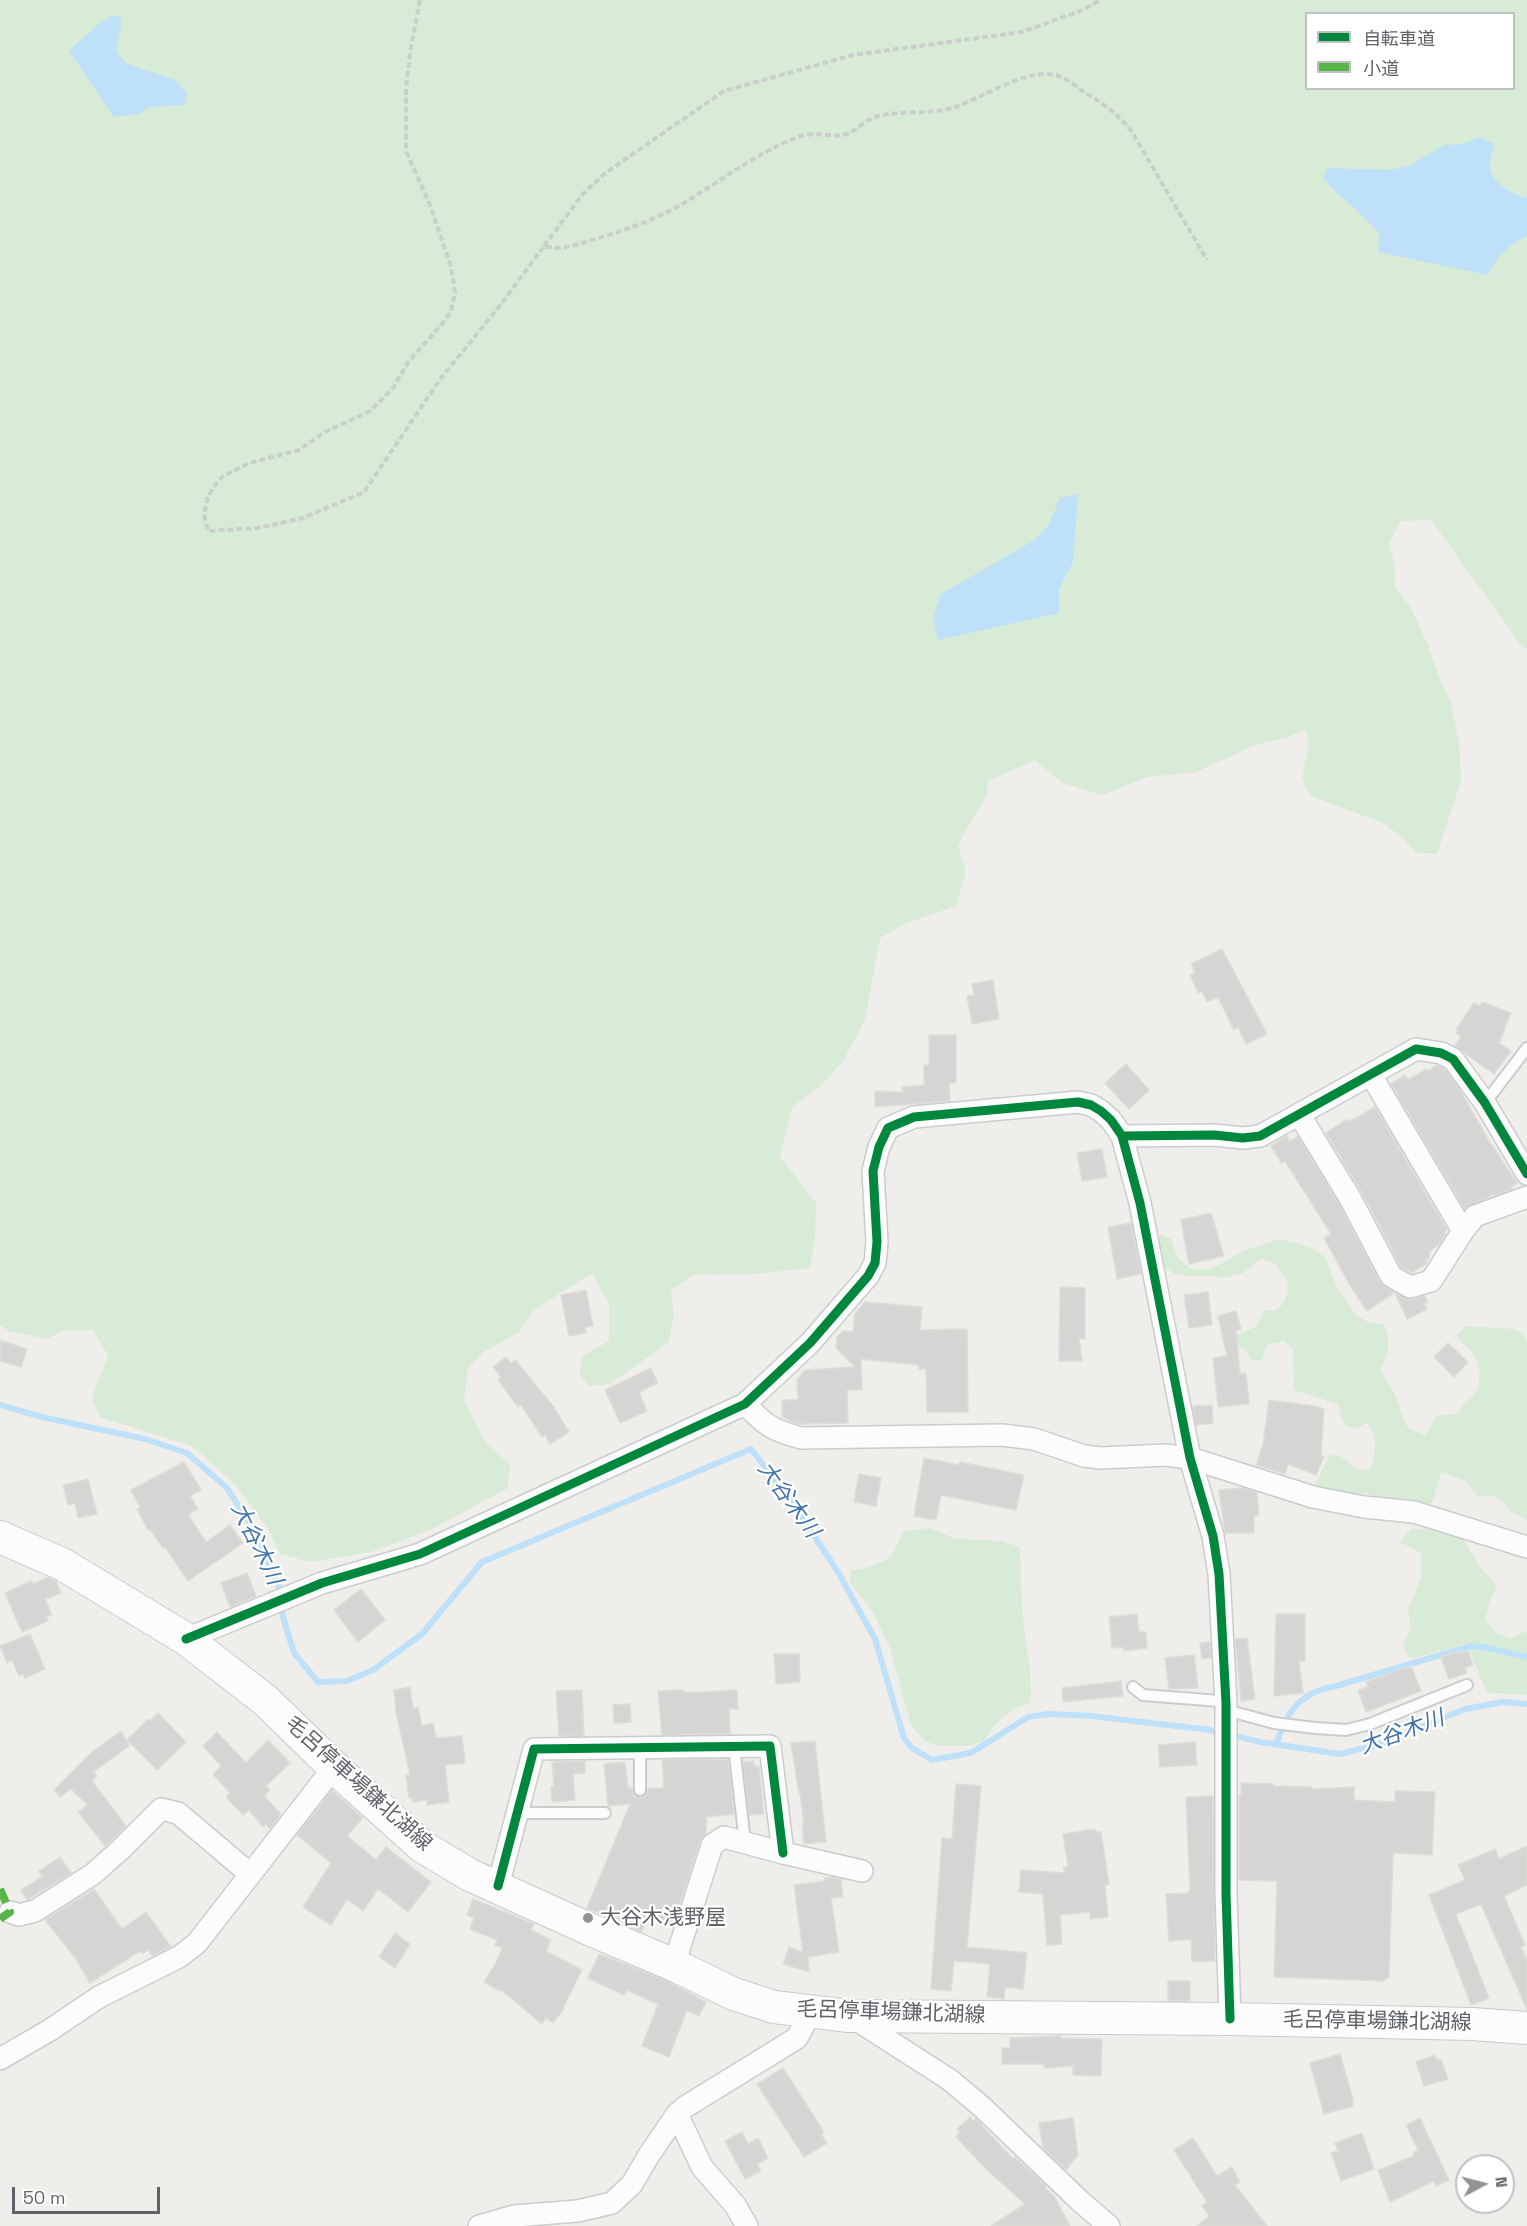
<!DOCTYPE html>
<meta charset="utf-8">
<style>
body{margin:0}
#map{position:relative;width:1527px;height:2226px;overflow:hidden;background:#efeeea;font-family:"Space Grotesk","Noto Sans JP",sans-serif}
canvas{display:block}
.legend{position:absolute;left:1305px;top:12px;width:210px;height:78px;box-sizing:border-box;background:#fff;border:2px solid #bfc1c3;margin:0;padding:8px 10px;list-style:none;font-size:18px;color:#5f6368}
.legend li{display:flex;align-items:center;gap:12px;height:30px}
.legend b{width:30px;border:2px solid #bfc1c3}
.north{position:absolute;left:1455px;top:2154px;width:60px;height:60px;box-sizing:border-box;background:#fff;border:2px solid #bfc1c3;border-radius:50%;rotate:83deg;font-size:16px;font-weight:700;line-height:24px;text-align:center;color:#5f6368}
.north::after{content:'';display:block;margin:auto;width:21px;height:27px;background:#919496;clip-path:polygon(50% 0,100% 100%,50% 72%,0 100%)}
.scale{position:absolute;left:12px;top:2187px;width:148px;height:27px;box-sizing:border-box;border:3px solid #5f6368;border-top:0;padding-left:8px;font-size:18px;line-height:21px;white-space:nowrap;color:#5f6368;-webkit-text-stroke:4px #fff;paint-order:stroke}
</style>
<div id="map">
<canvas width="1527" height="2226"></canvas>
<ul class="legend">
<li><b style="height:8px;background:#00873e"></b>自転車道</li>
<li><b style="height:8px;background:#58b549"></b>小道</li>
</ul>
<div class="north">N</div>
<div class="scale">50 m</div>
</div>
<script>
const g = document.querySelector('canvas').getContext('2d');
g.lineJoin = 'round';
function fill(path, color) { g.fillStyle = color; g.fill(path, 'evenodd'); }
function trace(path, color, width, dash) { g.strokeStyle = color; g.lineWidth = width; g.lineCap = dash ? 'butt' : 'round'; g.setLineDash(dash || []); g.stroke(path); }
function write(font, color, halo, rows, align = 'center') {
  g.font = font + ' "Space Grotesk","Noto Sans JP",sans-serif'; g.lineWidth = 4.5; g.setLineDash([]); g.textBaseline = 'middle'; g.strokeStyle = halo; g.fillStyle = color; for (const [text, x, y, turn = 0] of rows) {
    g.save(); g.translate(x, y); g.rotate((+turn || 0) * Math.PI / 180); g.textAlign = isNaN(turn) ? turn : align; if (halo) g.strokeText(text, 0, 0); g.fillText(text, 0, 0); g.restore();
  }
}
fill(new Path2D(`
 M0,0H1527V649L1521,645L1431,520L1401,521L1389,543L1395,566V587L1410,606L1428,645L1438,675L1450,700L1459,742L1461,781L1437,854L1416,853L1402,837L1383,823L1311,796L1302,779L1309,745L1305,729L1288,737L1253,746L1196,772L1148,777L1102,795L1062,783L1035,760L988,781L987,794L958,845L966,871L956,906L904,924L880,938L865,1020L843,1061L820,1087L792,1107L780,1156L816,1203L815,1240L810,1268L755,1274L694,1275L670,1291L674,1313L669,1342L610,1384L589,1386L580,1375L582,1357L609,1341V1303L592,1273L534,1310L519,1332L485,1351L468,1368L464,1401L485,1441L510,1465L508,1488L434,1528L371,1552L310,1562L280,1554L268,1529L236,1485L192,1446L100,1417L92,1398L108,1355L93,1330L62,1331L47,1339L9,1331L0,1325ZM1306,14H1514V88H1306Z
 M1161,1234L1171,1239L1177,1256L1189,1268L1204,1270L1219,1265L1245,1250L1280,1239L1312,1248L1325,1257L1336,1285L1356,1315L1368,1322L1384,1325C1392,1342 1389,1354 1380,1371C1388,1381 1395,1393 1399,1405C1406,1426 1403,1427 1425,1435L1438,1415L1458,1414C1464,1401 1465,1404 1473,1396C1481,1388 1481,1367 1476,1358C1472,1350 1462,1345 1457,1335L1466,1326L1514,1329L1523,1334L1527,1345V1520L1511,1512L1504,1502L1495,1496H1478L1464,1480L1441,1472L1433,1501L1425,1507L1410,1499L1376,1498L1366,1493L1345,1495L1315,1486L1329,1455L1340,1456L1357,1469L1370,1470C1375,1453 1380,1438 1367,1423L1355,1429L1344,1424L1338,1404L1294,1390L1293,1349L1284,1341L1266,1345L1262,1360H1251L1246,1351L1233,1343L1235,1335L1256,1327L1264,1310L1275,1311L1283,1304L1288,1292L1287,1280L1276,1264L1261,1259L1243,1273L1228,1277L1176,1275L1163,1266L1161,1255L1155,1241Z
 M930,1528L956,1539L1000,1541L1020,1547C1021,1570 1021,1593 1023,1616C1025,1645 1034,1675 1030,1703L1015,1708L995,1724L984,1741L969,1746H939L925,1741L911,1725L890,1648L873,1612L850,1582L851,1571C865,1568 888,1564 895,1550C898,1543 900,1538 904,1531Z
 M1411,1529H1440L1464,1538C1472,1557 1483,1571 1497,1586L1490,1601L1485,1620L1496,1633L1511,1639L1522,1632L1527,1633V1695L1488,1693C1478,1677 1476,1660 1466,1644L1414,1658L1408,1656L1403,1644L1411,1629L1408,1609L1421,1579V1553L1400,1542Z`), '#d8ebd6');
fill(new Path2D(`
 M111,16H120L122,21L116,52L127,64L175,80L187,93L185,105L149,107L139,114L114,117L69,51L96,26Z
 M1479,137L1494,144C1493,150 1490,157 1490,163C1489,183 1511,193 1527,198V236C1508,246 1497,255 1488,275L1378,252L1380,235C1363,213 1340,198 1323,178L1327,168L1389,170L1409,166L1444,145L1462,144Z
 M1078,494L1073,562L1059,589V613L938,640L933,618L941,594L1033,541L1049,525L1060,498Z`), '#bfe0f9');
trace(new Path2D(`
 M0,1405L42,1417L145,1439L187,1453L227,1488L256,1534L279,1587L283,1617L294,1653L318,1682L347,1681L373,1670L422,1634L482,1562L751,1449L791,1501L838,1572L875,1639L904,1738L912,1748L932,1760L971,1753L1028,1717L1048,1714L1092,1716L1210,1730L1260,1742L1340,1754L1380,1744L1465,1709L1503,1702L1527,1704
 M1276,1745C1287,1711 1300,1692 1336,1686L1471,1646L1483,1647L1527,1657`), '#bfe0f9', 6);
const building = new Path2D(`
 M1222,949L1267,1034L1246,1044L1238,1027L1234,1030L1218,997L1207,1002L1202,991L1198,993L1190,975L1195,973L1191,964Z
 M993,980L999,1019L972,1024L967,996L974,995L972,984Z
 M1482,1002L1511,1013L1499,1043L1511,1051L1494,1074L1455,1046L1461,1037L1456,1033L1458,1031L1456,1029L1474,1003L1480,1006Z
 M929,1035H956V1083H949L950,1101L875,1107V1091L903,1092L902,1087L924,1085V1065H929Z
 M1126,1064L1149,1090L1129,1109L1105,1083Z
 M1437,1065L1445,1069L1459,1088L1489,1141L1517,1183L1512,1186V1189L1495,1195L1494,1194L1465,1209L1391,1084L1405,1075L1408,1080L1426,1069L1428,1071Z
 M1375,1107L1447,1230L1444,1232L1446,1234L1440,1244L1430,1251L1429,1258L1425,1260L1427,1263L1412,1273L1401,1267L1361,1191L1326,1133L1347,1119L1349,1122Z
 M1287,1136L1290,1141L1298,1136L1339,1204L1380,1282L1394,1293L1367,1311L1351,1287L1324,1238L1331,1234L1285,1161L1281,1163L1271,1146Z
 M1102,1149L1107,1177L1082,1181L1077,1153Z
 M1211,1213L1224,1256L1189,1264L1181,1220Z
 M1131,1223L1141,1274L1117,1279L1108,1227Z
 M1060,1287L1085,1288V1339H1079L1082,1361H1059Z
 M586,1290L593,1326L585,1327L586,1333L569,1336L561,1295Z
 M1208,1292L1212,1325L1189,1328L1184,1295Z
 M1395,1293L1409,1300L1425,1296L1428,1302L1424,1304L1427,1309L1407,1319Z
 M865,1302L922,1307L920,1330L967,1329L968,1412H927L926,1369H919V1365L861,1359L862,1390H847L848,1423L799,1424L788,1420L782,1416V1400H798L797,1380L805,1370L855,1367L836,1348L837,1337L843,1331L853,1332L855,1314Z
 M1236,1311L1241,1329L1236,1330L1240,1374L1246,1373L1249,1404L1218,1407L1213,1358L1227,1356L1218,1316Z
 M0,1340L27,1349L21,1367L0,1361Z
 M1448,1343L1468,1362L1454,1377L1434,1357Z
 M506,1357L511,1363L515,1360L554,1407L569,1432L550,1444L545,1435L542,1437L521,1405L518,1407L498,1380L501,1377L493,1367Z
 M651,1368L658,1383L639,1392L647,1411L620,1423L605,1390Z
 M1269,1400L1321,1407L1320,1409H1324L1321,1456L1324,1457L1316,1475L1288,1464L1285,1474L1256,1465L1263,1445Z
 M1212,1405L1213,1423L1196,1425L1193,1406Z
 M924,1458L959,1465L960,1462L1024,1475L1016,1510L941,1495L936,1520L914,1516Z
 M184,1462L201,1490L190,1496L198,1509L188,1515L206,1542L230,1525L243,1543L188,1581L165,1547L163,1548L150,1529L148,1530L137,1509L140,1508L131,1490Z
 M859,1474L881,1478L876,1506L854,1502Z
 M88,1479L97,1514L78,1518L75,1503L68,1505L63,1485Z
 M1244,1488L1257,1493L1259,1515L1254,1516V1533H1225L1219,1490Z
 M247,1573L256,1596L230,1607L221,1583Z
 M48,1577L56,1581L61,1593L45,1599L52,1615L46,1617L48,1621L22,1632L5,1593L32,1581L33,1584Z
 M361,1589L385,1620L358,1642L334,1610Z
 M1137,1614L1139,1632H1146L1147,1648L1124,1651V1647L1112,1648L1109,1617Z
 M1276,1614H1305V1661H1299L1303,1693L1274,1696Z
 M30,1634L45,1669L25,1678L23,1674L19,1676L12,1660L7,1663L0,1646Z
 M1247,1638L1255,1699L1241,1701L1235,1639Z
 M1210,1642L1211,1658L1202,1659L1200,1643Z
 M1458,1651L1459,1654L1468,1651L1473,1665L1465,1668L1467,1673L1449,1679L1441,1657Z
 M774,1654H799L800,1682L776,1684Z
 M1194,1655L1198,1688L1169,1689L1165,1658Z
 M1411,1666L1421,1691L1366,1712L1358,1690L1368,1687L1366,1682Z
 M1121,1681L1123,1696L1063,1702L1062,1688Z
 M410,1687L413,1708L418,1707L422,1726L433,1723L436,1738L462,1736L465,1763L445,1765L449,1802L427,1805V1800L413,1802L412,1798H409L406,1775H410L396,1712L394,1690Z
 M582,1690L584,1736H559L556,1691Z
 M684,1690V1693L737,1690L738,1709H729L730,1734L662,1735L658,1691Z
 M630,1704L631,1722L614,1723L613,1705Z
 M158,1713L186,1742L157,1770L127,1740L148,1719L150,1721Z
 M121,1731L129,1746L93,1772L97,1776L92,1781L126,1826L105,1846L78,1812L88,1805L71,1789L60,1797L54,1790L91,1753Z
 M217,1732L246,1763L268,1740L290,1763L266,1786L270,1790L264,1796L281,1814L270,1829L266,1824L263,1827L249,1810L243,1815L226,1797L230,1793L213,1774L221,1766L203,1746Z
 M815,1741L826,1842L804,1844L802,1826L804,1825L800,1793H799L791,1743Z
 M1195,1742L1197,1765L1160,1767L1158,1745Z
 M728,1759L734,1814L706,1817V1834L700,1841L674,1923L670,1927L647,1918L642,1932L587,1908L630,1804L608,1806L604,1764L625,1762L628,1788H633L634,1797V1795L641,1797L646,1794L648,1788H664L662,1760Z
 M585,1761V1773L573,1774L575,1800L552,1802L551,1787L554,1786L552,1762Z
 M754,1761V1766H759L764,1814L749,1815L743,1762Z
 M1241,1783L1274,1784L1273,1786L1312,1787V1789L1354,1787V1800L1395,1802V1791L1435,1792L1432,1855L1393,1853L1389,1977L1384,1981L1274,1977L1277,1881L1239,1880V1795H1241Z
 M956,1784L981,1786L967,1947L1027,1953L1023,1989L1005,1987L1004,1999L987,1997L990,1964L954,1961L951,1991L931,1989L942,1838L952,1839Z
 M332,1790L363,1818L347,1836L376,1860L386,1847L431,1882L408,1912L378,1889L363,1911L347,1899L331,1925L303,1907L331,1863L297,1835Z
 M1213,1796L1215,1961L1192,1962L1191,1939L1169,1941L1166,1894L1188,1893L1190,1889L1186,1797Z
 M1095,1829L1096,1832H1101L1109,1884L1105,1885L1108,1917L1090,1919V1912L1060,1915L1062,1944L1047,1945L1043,1894L1019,1892L1021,1870L1065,1873L1063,1867H1068L1063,1834Z
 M1527,1846V1885L1504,1896L1525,1945L1521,1947L1527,1960V2010L1481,1904L1456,1914L1489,1998L1471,2005L1429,1895L1465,1880L1458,1865L1495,1849L1499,1859Z
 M60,1857L71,1873L27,1900L21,1890L42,1877L39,1871Z
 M832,1877L841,1879L843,1897L831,1898L839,1952L808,1957L809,1972L783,1964L789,1947L803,1952L794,1885L825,1881V1878Z
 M94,1889L122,1929L146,1912L171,1947L153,1956L148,1950L142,1954L140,1951L90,1983L76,1959L45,1920Z
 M473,1899L534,1924L531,1930L551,1940L546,1951L582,1970L563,2008L564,2009L553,2023L546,2018L542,2024L500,1989L499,1991L484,1982L496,1963L502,1948L495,1945L497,1940L470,1929L474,1918L467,1915Z
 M395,1933L410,1944L395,1968L379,1957Z
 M599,1954L667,1981L706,2002L699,2016L687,2010L669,2057L642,2046L658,2004L627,1990L624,1995L588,1978Z
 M1168,1981H1190V2001H1168Z
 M1061,2036V2038L1102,2039L1101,2076L1073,2075V2066L1044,2068V2064H1002V2048H1010V2038Z
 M1340,2054L1353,2099V2106L1324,2114L1310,2063Z
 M1435,2055L1437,2060L1441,2059L1448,2079L1424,2086L1416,2062Z
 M783,2068L824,2132L821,2134L827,2143L804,2157L757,2084Z
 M970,2117L973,2121L976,2119L1013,2159L1015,2157L1046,2186L1045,2188L1054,2196L1070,2226H991L1025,2204L986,2169L956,2137L960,2133L957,2129Z
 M1073,2118L1078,2155L1066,2170L1043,2148L1039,2123Z
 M1420,2118L1449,2180L1436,2186L1434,2181L1390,2202L1378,2170L1414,2156L1413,2153L1418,2150L1406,2125Z
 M742,2132L748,2144L758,2138L768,2158L757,2164L761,2171L745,2179L725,2141Z
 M1362,2133L1374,2169L1341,2181L1331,2153L1338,2151L1335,2143Z
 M1193,2138L1217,2176L1232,2167L1240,2182L1235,2185L1267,2226H1197L1209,2216L1202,2206L1207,2202L1174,2150Z`);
fill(building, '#d6d5d3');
trace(building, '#deddd9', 1.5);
const service = new Path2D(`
 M1485,1103L1527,1048
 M1133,1687L1143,1695L1220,1701L1226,1703
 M1226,1710L1274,1723L1315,1728L1346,1730L1370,1724L1467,1685
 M734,1747L745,1842
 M640,1748V1790
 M518,1813H605`);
const minor = new Path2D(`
 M1371,1075L1463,1231
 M1299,1114L1350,1198L1391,1276L1410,1287L1431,1281L1463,1231L1475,1216L1527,1197
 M1122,1136L1214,1135L1243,1138L1260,1136L1416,1049L1441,1053L1453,1059L1485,1103L1527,1174
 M745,1404C766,1426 772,1430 801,1438L1002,1435L1034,1439L1084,1456L1101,1458L1166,1455L1190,1458L1313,1497L1364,1507L1414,1512L1527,1547
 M186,1639L322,1583L420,1554L745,1404L810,1343L868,1276L875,1263L877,1242L873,1171L879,1147L888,1128L914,1117L1078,1102L1091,1105L1101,1111L1111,1120L1122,1136L1140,1203L1190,1458L1213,1536L1219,1574L1226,1703V1893L1230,2019
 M498,1886L534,1749L770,1746L783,1853
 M10,1912L19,1915L35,1911L93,1874L120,1850L161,1809L178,1813L250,1874
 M674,1965L712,1845L724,1837L783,1853L862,1871
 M852,2017L950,2080L982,2107L1080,2201L1109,2226
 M0,2059L50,2030L99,1997L179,1957L197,1943L334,1767
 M677,2114L702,2167L735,2205L747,2226
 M479,2226L514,2216L578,2211L612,2203L632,2184L649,2155L677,2114L685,2107L797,2038L811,2012`);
const secondary = new Path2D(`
 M0,1537L62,1564L186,1639L265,1700L334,1767L423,1847L470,1875L589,1929L674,1965L734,1994L774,2007L849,2016L1230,2019L1473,2024L1527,2028`);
trace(service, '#cbcccc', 14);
trace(minor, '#cbcccc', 24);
trace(secondary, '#cacacb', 34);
trace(new Path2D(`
 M420,0L411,47L406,88V151L430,205L451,267L455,292L451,311L442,324L409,361L393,388L370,411L325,432L299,450L249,463L222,477L212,489L207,500L204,515L208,531L258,528L303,518L364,492L441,378L502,303L544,246C562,251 575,245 592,240C623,231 657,219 684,203C722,180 757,153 798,137C813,131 828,137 843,135C855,133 864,120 878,116C902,110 932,115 955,107C983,98 1032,64 1061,77C1069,80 1077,87 1084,92C1103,103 1119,115 1132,132L1207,260
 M544,246L583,194L604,174L724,91L853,55L1022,32L1083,10L1100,0`), '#cacfcc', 4, [6, 3]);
trace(service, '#fdfcfc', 10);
trace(minor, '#fdfcfc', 21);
trace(secondary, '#fdfcfc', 32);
trace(new Path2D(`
 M0,1889L10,1912L0,1919`), '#58b549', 8, [15, 8]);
trace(new Path2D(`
 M1122,1136L1214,1135L1243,1138L1260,1136L1416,1049L1441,1053L1453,1059L1485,1103L1527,1174
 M186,1639L322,1583L420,1554L745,1404L810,1343L868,1276L875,1263L877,1242L873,1171L879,1147L888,1128L914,1117L1078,1102L1091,1105L1101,1111L1111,1120L1122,1136L1140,1203L1190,1458L1213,1536L1219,1574L1226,1703V1893L1230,2019
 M498,1886L534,1749L770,1746L783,1853`), '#00873e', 9);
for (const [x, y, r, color] of [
 [588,1918,6,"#919496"]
]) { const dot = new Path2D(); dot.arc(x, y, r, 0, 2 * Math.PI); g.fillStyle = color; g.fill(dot); trace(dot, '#fff', 2); }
write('21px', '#5f6368', '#fff', [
 ["毛呂停車場鎌北湖線",358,1784,42],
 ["毛呂停車場鎌北湖線",891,2013,2],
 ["毛呂停車場鎌北湖線",1377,2022,1]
]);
write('21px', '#5f6368', '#fff', [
 ["大谷木浅野屋",600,1918]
], 'left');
write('italic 22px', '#4174aa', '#fff', [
 ["大谷木川",788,1500,54],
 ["大谷木川",256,1544,64],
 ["大谷木川",1402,1733,-20]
]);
</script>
